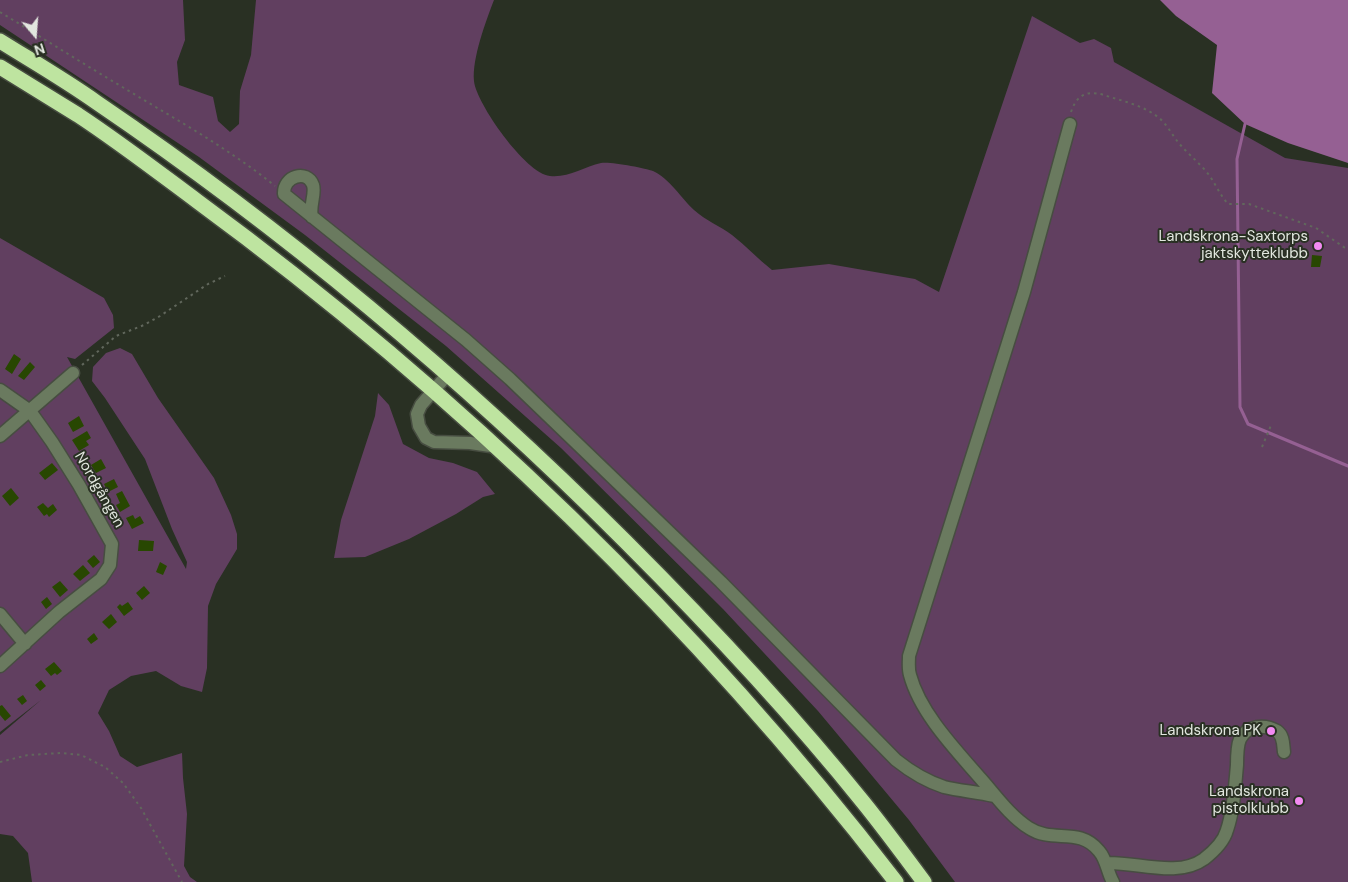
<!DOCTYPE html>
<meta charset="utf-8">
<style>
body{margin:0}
#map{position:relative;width:1348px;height:882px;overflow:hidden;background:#293023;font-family:"DM Sans",sans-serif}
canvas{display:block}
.north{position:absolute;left:10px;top:10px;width:50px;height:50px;-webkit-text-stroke:4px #293023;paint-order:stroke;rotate:162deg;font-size:14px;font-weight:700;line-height:20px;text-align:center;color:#e2e7df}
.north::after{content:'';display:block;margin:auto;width:18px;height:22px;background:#e2e7df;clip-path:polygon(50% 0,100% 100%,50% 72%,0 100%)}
</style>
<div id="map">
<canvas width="1348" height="882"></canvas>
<div class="north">N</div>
</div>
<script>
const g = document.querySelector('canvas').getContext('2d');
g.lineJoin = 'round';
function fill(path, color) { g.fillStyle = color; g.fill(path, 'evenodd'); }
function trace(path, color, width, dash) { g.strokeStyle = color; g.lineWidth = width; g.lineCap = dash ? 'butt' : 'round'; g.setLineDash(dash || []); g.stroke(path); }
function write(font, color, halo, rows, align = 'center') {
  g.font = font + ' "DM Sans",sans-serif'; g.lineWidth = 4; g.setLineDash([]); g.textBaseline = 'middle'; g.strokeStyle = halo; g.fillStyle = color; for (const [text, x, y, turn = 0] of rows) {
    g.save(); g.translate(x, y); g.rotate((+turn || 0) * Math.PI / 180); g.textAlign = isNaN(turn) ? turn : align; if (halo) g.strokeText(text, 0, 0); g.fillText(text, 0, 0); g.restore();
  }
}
fill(new Path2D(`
 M0,0H183L185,40L177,62L179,85L213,97L218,121L230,132L239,124L240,91L251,55L256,0H494C486,21 472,58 474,81C476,103 526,174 550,176C568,178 584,167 601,163C609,161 645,168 653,171C669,178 682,199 694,210C706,221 720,226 732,235C746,246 758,259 772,270L829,264L915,279L939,292L1032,16L1080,43L1094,39L1111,48L1114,62L1285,158L1348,168V882H955L909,820L818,711L723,609L561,448L446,346L305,235L199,157L0,25Z
 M0,238L104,298L113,315L114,328L75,359L67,357L186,569L187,562L172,529L145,459L105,398L92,381L93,367L106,353L120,348L132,354L158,398L214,478L231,515L237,534V549L216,584L208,606L207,668L202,692L181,686L156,671L131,676L109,690L98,713L109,731L120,756L137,767L182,753L183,778L187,814L184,866L190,877L197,882H32L28,853L13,836L0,834V735L41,700L0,732Z
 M378,393L389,405L403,444L429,458L453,463L477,472L495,494L483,497L456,514L409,539L365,557L334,558L341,520L375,416Z`), '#613f60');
fill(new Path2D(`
 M1160,0H1348V163L1288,143L1245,124L1212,93L1217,45L1176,16Z`), '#956093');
trace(new Path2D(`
 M1245,124L1237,159L1240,407L1248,424L1348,466`), '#956093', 3);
fill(new Path2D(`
 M1312,255L1322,256L1320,267H1311Z
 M14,354L21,359L12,374L5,369Z
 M30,362L35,367L24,380L18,376Z
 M79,416L84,426L73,432L68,423Z
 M87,431L91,438L86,441L89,445L79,451L72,440Z
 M101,459L106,468L96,473L91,465Z
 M52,463L58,470L45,480L39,473Z
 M114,479L118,487L108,492L104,484Z
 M11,488L19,498L10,506L2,496Z
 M122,491L130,506L120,512L116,505L120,503L116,494Z
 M43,503L48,508L53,504L57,510L49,517L47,514L44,516L37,507Z
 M133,515L135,519L140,516L144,523L132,529L126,518Z
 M139,540L154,541L153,551H138Z
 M94,555L100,562L93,568L87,561Z
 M160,562L167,566L163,575L156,572Z
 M83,565L90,573L80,581L73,574Z
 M60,581L68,590L60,597L52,587Z
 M144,586L150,593L142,600L136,593Z
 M47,597L52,604L46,609L41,602Z
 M128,602L133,609L124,616L117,607L120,604L122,606Z
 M111,614L117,622L109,629L102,622Z
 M94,633L98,639L91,644L87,639Z
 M54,662L62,671L57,675L55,673L51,676L45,669Z
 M41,680L46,686L40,691L35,685Z
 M23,695L27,701L22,705L17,699Z
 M2,705L11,716L5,721L0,715V706Z`), '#284701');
const minor = new Path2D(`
 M1070,124L1024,292L909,656C909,662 908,669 910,675C920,713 956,750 981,779C996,796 1010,816 1029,828C1053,844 1079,826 1099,851C1107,860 1107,872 1113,882
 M312,217C309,206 316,194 313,185C307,169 283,176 284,194L466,340L510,379L721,582L896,760C911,772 926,781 944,787C960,791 978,792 994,796
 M448,374L421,405L417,414L419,426L426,438L434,442L470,443L497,447
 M0,390L30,411L52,442L79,485L112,544L110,565L101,579L59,612L0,666
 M0,436L73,373
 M0,614L25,644
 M1107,863C1137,862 1178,878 1204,859C1213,852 1224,841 1227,830C1234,809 1235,786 1237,765C1237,758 1237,746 1240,739C1247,725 1265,724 1277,731C1284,736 1283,745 1284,752`);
const highway = new Path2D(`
 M0,41C32,61 65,80 96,102C286,231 462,378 625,541C708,624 789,710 863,802C884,828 904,855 924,882
 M0,67C26,83 52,99 78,115C119,142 158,172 197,201C460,394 697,624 896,882`);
trace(minor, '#474d41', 15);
trace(highway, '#474d41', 18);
trace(new Path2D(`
 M0,12C41,37 82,63 124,88C175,119 228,148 275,186
 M1071,112C1078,91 1091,90 1110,97C1127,102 1146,107 1159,118C1167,124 1172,135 1178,142C1186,152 1196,160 1205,170C1214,180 1219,194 1228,204H1249L1316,228L1348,250
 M82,365L116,336L144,325L160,316L208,284L225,276
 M1262,447L1272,423
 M0,762L28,755L61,753L81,755L105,767L123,783L141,808L182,882`), '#61675c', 2, [2.5, 4]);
trace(minor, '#6a7a5f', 12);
trace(highway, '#bee4a0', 15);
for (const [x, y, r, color] of [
 [1318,246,5,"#f38af2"],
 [1271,731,5,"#f38af2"],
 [1299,801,5,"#f38af2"]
]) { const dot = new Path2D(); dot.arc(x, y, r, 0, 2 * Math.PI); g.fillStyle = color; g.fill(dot); trace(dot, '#293023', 2); }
write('15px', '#e2e7df', '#293023', [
 ["Landskrona-Saxtorps",1308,237],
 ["jaktskytteklubb",1308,254],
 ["Landskrona PK",1261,731],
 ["Landskrona",1289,792],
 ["pistolklubb",1289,809]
], 'right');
write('15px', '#e2e7df', '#293023', [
 ["Nordgången",99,490,60]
]);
</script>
